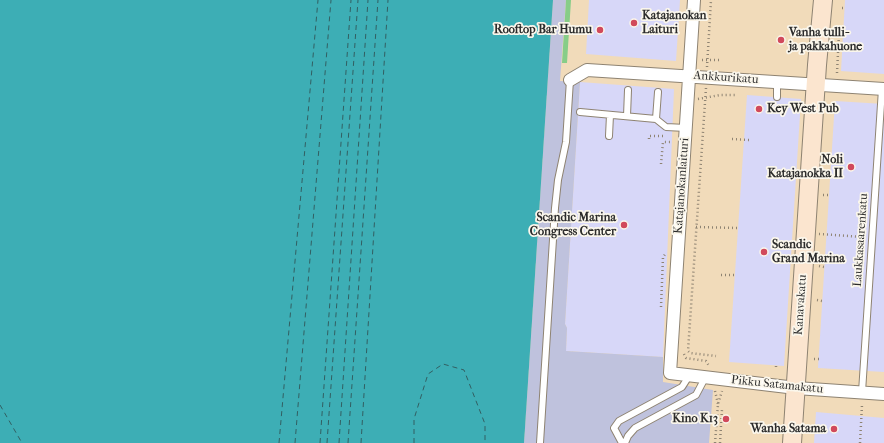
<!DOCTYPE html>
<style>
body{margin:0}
canvas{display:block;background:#f1dbba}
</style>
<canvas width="884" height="443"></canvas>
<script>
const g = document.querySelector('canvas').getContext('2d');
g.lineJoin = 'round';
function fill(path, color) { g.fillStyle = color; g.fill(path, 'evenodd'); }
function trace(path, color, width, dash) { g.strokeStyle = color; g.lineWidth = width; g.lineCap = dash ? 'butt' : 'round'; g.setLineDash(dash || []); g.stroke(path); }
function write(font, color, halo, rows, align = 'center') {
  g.font = font + ' "IM FELL French Canon",serif'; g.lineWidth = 3.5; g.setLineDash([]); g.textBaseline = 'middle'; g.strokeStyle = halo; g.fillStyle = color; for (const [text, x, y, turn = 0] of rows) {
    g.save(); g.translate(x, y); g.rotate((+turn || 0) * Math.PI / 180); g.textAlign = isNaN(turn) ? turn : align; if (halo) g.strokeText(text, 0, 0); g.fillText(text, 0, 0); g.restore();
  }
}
fill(new Path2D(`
 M589,0H680L676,61L586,54Z
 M845,0H884V74L841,71Z
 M580,82L674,89L663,357L566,351L567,328L565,324Z
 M747,95L801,99L784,366L729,362Z
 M835,101L884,104V372L818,368Z
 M816,412L884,418V443H814Z`), '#d7d7f8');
fill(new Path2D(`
 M553,0H566L560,81L580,82L565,324L567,328L566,351L663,357V382L713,390L709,443H524Z`), '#bfc2dd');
fill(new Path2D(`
 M566,0H571L567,63H562Z`), '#87cd88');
fill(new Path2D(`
 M0,0H553L524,443H0Z`), '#3daeb5');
trace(new Path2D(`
 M0,405L22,443
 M279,443L318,0
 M295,443L331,0
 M320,443L351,0
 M327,443L358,0
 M339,443L368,0
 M348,443L378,0
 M361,443L388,0
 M414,443V419L428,374L443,364L464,370L485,424V443`), '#325f62', 1, [5, 4]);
const service = new Path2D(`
 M777,97V82
 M580,112L656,119L658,92
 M627,116L628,90
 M656,119L666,127L686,128
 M609,136L610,115
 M862,392L882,89
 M540,443L555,208L558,180L566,142L570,80
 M622,443L614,428L619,421L682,387L689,376
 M625,443L628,436L635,428L696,395L705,378`);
const minor = new Path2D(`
 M694,0L670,373L796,388L884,394
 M570,80L587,70L884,89`);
const secondary = new Path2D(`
 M792,443L817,65L823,0`);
trace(service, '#8e8372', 8);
trace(minor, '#8e8372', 14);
trace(secondary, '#8e8372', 20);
trace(new Path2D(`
 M842,8H845
 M702,60H722
 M707,67L711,0
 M837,73L839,33
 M706,88L688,351L690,353L716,356
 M698,99L720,95H735
 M649,139V136H664
 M732,139L750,140
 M661,164L663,142H672
 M823,195H829
 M696,227L738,228
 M819,234L864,237
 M819,266L824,267
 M721,275H735
 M817,300L822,301
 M661,307L663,257L666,253
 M684,354L686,358L706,361L709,366
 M814,359H819
 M776,367V366
 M715,391L718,404
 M715,443L718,404L722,391
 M720,443L722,409
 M860,443L862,405`), '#8e8372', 2.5, [1, 3]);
trace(service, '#fff', 6);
trace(minor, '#fff', 12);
trace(secondary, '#fbe5cf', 18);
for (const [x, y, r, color] of [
 [634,23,4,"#d1495b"],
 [600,30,4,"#d1495b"],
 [781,40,4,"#d1495b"],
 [759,109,4,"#d1495b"],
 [851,167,4,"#d1495b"],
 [624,225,4,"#d1495b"],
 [764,252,4,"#d1495b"],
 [726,419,4,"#d1495b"],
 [834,429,4,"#d1495b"]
]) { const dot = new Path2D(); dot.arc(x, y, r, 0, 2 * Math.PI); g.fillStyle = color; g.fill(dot); trace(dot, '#fbf7ec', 1.5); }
write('bold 12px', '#2b2b2b', '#fbf7ec', [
 ["Katajanokan",642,16,"left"],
 ["Laituri",642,30,"left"],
 ["Rooftop Bar Humu",592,30],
 ["Vanha tulli-",789,33,"left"],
 ["ja pakkahuone",789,47,"left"],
 ["Key West Pub",767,109,"left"],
 ["Noli",843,160],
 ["Katajanokka II",843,174],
 ["Scandic Marina",616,218],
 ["Congress Center",616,232],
 ["Scandic",772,245,"left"],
 ["Grand Marina",772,259,"left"],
 ["Kino K13",718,419],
 ["Wanha Satama",826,429]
], 'right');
write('12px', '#2b2b2b', '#fbf7ec', [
 ["Ankkurikatu",726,78,4],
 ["Katajanokanlaituri",682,186,-86],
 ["Laukkasaarenkatu",861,240,-86],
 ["Kanavakatu",801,305,-86],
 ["Pikku Satamakatu",777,385,6]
]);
</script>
